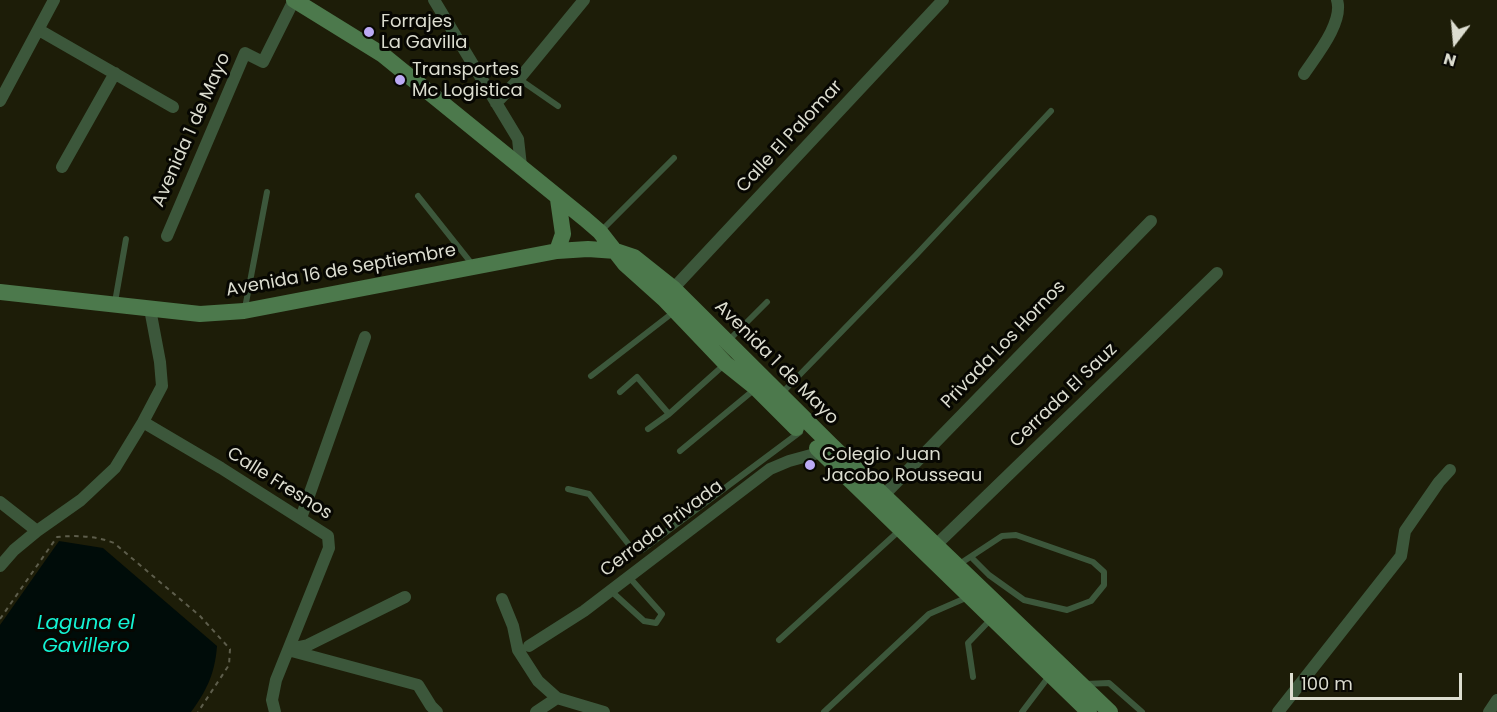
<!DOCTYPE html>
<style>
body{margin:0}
#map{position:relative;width:1497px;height:712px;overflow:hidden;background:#1d1d08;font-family:Poppins,sans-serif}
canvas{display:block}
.north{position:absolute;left:1425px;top:12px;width:60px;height:60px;-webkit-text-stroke:4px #070702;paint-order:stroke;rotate:196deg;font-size:16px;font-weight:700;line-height:24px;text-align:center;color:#dcddd0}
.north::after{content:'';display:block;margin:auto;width:21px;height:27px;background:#dcddd0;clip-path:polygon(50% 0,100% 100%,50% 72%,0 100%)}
.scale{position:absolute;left:1290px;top:673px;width:172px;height:27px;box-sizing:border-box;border:3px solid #dcddd0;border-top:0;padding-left:8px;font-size:18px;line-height:21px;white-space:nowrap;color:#dcddd0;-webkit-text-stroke:4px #070702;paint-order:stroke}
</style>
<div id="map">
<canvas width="1497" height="712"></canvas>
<div class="north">N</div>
<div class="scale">100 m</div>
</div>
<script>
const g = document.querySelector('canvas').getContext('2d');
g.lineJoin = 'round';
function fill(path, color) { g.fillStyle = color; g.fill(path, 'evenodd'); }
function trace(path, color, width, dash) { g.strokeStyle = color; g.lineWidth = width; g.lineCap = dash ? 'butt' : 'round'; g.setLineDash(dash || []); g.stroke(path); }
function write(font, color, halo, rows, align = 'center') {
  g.font = font + ' Poppins,sans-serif'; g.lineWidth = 6; g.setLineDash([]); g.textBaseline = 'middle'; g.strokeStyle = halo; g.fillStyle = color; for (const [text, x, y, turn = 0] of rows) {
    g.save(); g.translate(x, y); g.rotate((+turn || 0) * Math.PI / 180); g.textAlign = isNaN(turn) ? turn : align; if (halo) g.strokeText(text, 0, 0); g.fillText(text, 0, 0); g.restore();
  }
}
fill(new Path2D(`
 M59,541L103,548L217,646C215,673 207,690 191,712H0V625Z`), '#000c09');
trace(new Path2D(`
 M0,619L57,537C77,535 96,536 114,543L200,616L230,649L229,665L198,712`), '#5d5d4b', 2, [4.5, 4.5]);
trace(new Path2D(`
 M519,79L558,106
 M418,196L472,264
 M600,232L674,158
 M115,302L126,239
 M245,308L267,192
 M728,341L767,302
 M591,376L675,311
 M620,392L637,377L669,414
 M782,393L916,255L1051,111
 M648,429L669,414L725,364
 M680,451L755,389
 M568,489L589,494L630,546L638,551L642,550L800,432
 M958,565L1002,536L1016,535L1093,562L1104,572V585L1091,601L1067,610L1024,600L989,575L971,557
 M611,591L644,621L656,623L662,614L629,577
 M779,640L900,530
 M973,677L968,643L992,618
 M1085,684L1109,683L1142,712
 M824,712L929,614L968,597
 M1022,712L1050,675`), '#3c573b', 6);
trace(new Path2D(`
 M434,0L518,139L521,166
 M39,30L173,107
 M1304,74C1316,56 1344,22 1337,0
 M0,101L54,0
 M496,103L519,79L584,0
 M62,167L115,73
 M167,236L245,53L263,62L294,0
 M669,293L943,0
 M143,422L221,468L328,536L329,548L276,680L272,700L275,712
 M884,495L1151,221
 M0,502L37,531
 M301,518L365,337
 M936,545L1217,273
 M0,566L14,550L37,531L81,500L115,468L143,422L162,386L160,362L150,309
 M502,599L513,626L518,650L538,681L557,698L604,712
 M529,646L584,611L770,469L789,461L822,452
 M289,649L308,645L405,597
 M288,650L418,685L431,706L437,712
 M536,712L557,698
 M1278,712L1401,556L1405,531L1439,482L1450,470
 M1489,712L1497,700`), '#3c573b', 12);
trace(new Path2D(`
 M294,0L383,55L585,219L600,232L625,264L664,299L726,364L756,388L796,428
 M557,251L563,234L558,199
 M0,292L200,314L244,311L557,251L588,249L616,251L634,257L673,288L830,444L1110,712
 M817,448L1089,712`), '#4c794c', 16);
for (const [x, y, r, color] of [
 [369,32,6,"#bcaaf5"],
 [400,80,6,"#bcaaf5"],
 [810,465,6,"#bcaaf5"]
]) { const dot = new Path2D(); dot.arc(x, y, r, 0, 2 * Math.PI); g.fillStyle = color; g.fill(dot); trace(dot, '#070702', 2); }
write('18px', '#dcddd0', '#070702', [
 ["Forrajes",381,22],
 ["La Gavilla",381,43],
 ["Transportes",412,70],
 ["Mc Logistica",412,91],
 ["Colegio Juan",822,455],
 ["Jacobo Rousseau",822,476]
], 'left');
write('18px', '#dcddd0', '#070702', [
 ["Avenida 1 de Mayo",192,130,-66],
 ["Calle El Palomar",790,137,-47],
 ["Avenida 16 de Septiembre",341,271,-10],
 ["Privada Los Hornos",1004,345,-46],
 ["Avenida 1 de Mayo",776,363,45],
 ["Cerrada El Sauz",1064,396,-44],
 ["Calle Fresnos",279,484,32],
 ["Cerrada Privada",662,529,-37]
]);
write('italic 20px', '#14f3d4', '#070702', [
 ["Laguna el",86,624],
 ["Gavillero",86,647]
]);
</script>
